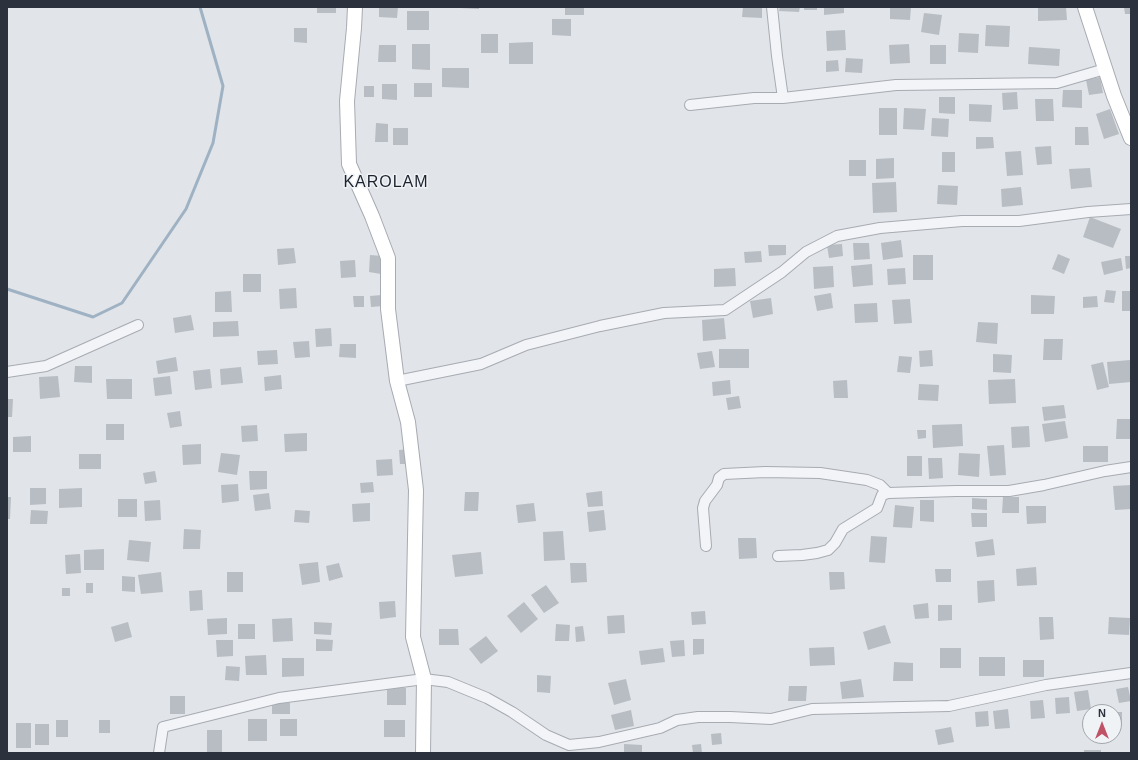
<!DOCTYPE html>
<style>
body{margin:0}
#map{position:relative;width:1138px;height:760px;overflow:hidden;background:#e1e4e8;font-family:Arial,sans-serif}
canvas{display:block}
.frame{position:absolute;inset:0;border:8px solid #2b323e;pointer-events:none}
.north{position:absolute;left:1082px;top:704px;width:40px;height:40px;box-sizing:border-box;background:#f0f3f6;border:1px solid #a1a6ac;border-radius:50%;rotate:0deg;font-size:11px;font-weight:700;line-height:16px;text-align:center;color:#2b323e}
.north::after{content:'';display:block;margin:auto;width:14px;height:18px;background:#c05265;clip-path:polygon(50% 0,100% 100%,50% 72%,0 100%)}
</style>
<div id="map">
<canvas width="1138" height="760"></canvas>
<div class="frame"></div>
<div class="north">N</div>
</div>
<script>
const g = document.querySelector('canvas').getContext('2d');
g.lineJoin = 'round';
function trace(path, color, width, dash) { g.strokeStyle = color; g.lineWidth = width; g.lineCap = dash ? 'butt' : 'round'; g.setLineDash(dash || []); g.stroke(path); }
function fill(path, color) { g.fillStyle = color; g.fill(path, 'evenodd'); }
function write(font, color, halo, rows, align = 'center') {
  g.font = font + ' Arial,sans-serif'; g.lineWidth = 3; g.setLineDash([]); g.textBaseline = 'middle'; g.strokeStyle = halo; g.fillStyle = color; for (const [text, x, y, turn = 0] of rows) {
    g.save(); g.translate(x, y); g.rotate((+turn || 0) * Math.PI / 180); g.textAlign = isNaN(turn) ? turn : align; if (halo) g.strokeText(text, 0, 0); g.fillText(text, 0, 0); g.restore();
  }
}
trace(new Path2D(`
 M7,289L93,317L122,303L186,209L213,143L223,86L200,7`), '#9fb2c4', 3);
fill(new Path2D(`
 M317,7H336V13H317Z
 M379,7H398L397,18L379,17Z
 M460,7H479V9L460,8Z
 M565,7H584V15H565Z
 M743,7H762V18L742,17Z
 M780,7H800L799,12L779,11Z
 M804,7H817V10H804Z
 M824,7H844V13L824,15Z
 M890,7H911L910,20L890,19Z
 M1038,7H1066L1067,20L1038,21Z
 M1124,7H1131V14H1125Z
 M407,11H429V30H407Z
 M924,13L942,15L939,35L921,32Z
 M552,19H571V36L552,35Z
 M986,25L1010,26L1009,47L985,46Z
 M294,28H307V43L294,42Z
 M845,30L846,50L827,51L826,31Z
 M959,33L979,34L978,53L958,52Z
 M481,34H498V53H481Z
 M533,42V64H509V43Z
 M412,44H430V70L412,69Z
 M909,44L910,63L890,64L889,45Z
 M379,45H396V62H378Z
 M930,45H946V64H930Z
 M1029,47L1060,49L1059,66L1028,64Z
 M846,58L863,59L862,73L845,72Z
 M838,60L839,71L826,72V61Z
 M442,68H469V88L442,87Z
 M1100,77L1103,93L1089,95L1086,80Z
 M414,83H432V97H414Z
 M382,84H397V100L382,99Z
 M364,86H374V97H364Z
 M1063,90H1082V108L1062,107Z
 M1017,92L1018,109L1003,110L1002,93Z
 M939,97H955V114L939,113Z
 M1035,99H1053L1054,121H1036Z
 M969,104L992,105L991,122L969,121Z
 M879,108H897V135H879Z
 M904,108L926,109L924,130L903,129Z
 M1110,109L1119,134L1104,139L1096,114Z
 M932,118L949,119L948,137L931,136Z
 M376,123L388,124V142H375Z
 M1075,127H1088L1089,145H1075Z
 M393,128H408V145H393Z
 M976,137H993L994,148L976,149Z
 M1051,146L1052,164L1037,165L1035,147Z
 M1021,151L1023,175L1007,176L1005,152Z
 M942,152H955V172H942Z
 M894,158V178L876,179V159Z
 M849,160H866V176H849Z
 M1090,168L1092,187L1071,189L1069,169Z
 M896,182L897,212L873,213L872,183Z
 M938,185L958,186L957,205L937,204Z
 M1021,187L1023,205L1002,207L1001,189Z
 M1090,217L1121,229L1113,248L1083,237Z
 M901,240L903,257L883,260L881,243Z
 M853,243H869L870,259L854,260Z
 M842,244L843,256L829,258L827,245Z
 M768,245H786V255L769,256Z
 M294,248L296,263L278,265L277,249Z
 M761,251L762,262L745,263L744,252Z
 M1058,254L1070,259L1064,274L1052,269Z
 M370,255L383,256L381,274L369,272Z
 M913,255H933V280H913Z
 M1125,256H1131V268L1126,269Z
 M1121,258L1123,270L1104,275L1101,262Z
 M355,260L356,277L341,278L340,261Z
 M872,264L873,285L853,287L851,266Z
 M833,266L834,287L814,289L813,267Z
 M735,268L736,286L714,287V269Z
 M905,268L906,284L888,285L887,269Z
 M243,274H261V292H243Z
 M296,288L297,308L280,309L279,289Z
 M1106,290L1116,291L1114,303L1104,302Z
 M231,291L232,312H215V292Z
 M1122,291H1131V311H1122Z
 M831,293L833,308L817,311L814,296Z
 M382,295L383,306L371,307L370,296Z
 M1031,295L1055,296L1054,314H1031Z
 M353,296H364V307H354Z
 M1097,296L1098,307L1083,308V297Z
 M771,298L773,314L753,318L750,301Z
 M910,299L912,323L894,324L892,300Z
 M877,303L878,322L855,323L854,304Z
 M191,315L194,330L175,333L173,318Z
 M724,318L726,339L703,341L702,320Z
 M238,321L239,336L213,337V322Z
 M978,322L998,323L997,344L976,342Z
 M331,328L332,346L316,347L315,329Z
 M1044,339H1063L1062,360H1043Z
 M309,341L310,357L295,358L293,342Z
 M340,344H356V358L339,357Z
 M719,349H749V368H719Z
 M277,350L278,364L258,365L257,351Z
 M932,350L933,366L920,367L919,351Z
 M712,351L715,367L700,369L697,353Z
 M993,354L1012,355L1011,373L993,372Z
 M899,356L912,357L910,373L897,372Z
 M176,357L178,371L158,374L156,361Z
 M1130,360L1131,382L1109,384L1107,362Z
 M1103,362L1109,387L1097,390L1091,365Z
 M75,366H92V383L74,382Z
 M241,367L243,383L221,385L220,369Z
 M210,369L212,388L195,390L193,371Z
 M281,375L282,389L265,391L264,377Z
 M58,376L60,397L40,399L39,377Z
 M170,376L172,394L155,396L153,378Z
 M106,379H132V399H107Z
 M1015,379L1016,403L989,404L988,380Z
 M730,380L731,394L713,396L712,382Z
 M847,380L848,398H834L833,381Z
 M919,384L939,385L938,401L918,400Z
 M739,396L741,408L728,410L726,398Z
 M7,399H13L12,417H7Z
 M1064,405L1066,418L1044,421L1042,407Z
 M180,411L182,426L170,428L167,413Z
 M1117,419H1131V439H1116Z
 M1065,421L1068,438L1045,442L1042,424Z
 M106,424H124V440H106Z
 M962,424L963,446L933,448L932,425Z
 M257,425L258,441L242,442L241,426Z
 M1029,426L1030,447L1012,448L1011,427Z
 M917,430H926V438L918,439Z
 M307,433V451L285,452L284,434Z
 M31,436V452H13V437Z
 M201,444V464L183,465L182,445Z
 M1004,445L1006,475L990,476L987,446Z
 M1083,446H1108V462H1083Z
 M409,449V464H400L399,450Z
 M221,453L240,455L237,475L218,472Z
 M959,453L980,454L979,477L958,475Z
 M79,454H101V469H79Z
 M907,456H922V476H907Z
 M928,458H942L943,478L929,479Z
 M392,459L393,475L377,476L376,460Z
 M155,471L157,482L145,484L143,473Z
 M249,471H267V489L250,490Z
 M373,482L374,492L361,493L360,483Z
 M238,484L239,501L222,503L221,485Z
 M1131,485V509L1115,510L1113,486Z
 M30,488H46V504L30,505Z
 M82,488V507L59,508V489Z
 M602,491L603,506L588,507L586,493Z
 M465,492H479L478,511H464Z
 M269,493L271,509L255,511L253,495Z
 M7,497H11L10,519H7Z
 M1003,497H1019V513H1002Z
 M972,498L987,499V510L972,509Z
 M118,499H137V517H118Z
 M160,500L161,520L145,521L144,501Z
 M920,500H934V522L920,521Z
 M370,503V521L353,522L352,504Z
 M534,503L536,521L518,523L516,505Z
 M895,505L914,507L912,528L893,527Z
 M1026,506H1046V523L1027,524Z
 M31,510L48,511L47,524H30Z
 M295,510L310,511L309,523L294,522Z
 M604,510L606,530L589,532L587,512Z
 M971,513H987V527H972Z
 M184,529L201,530L200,549H183Z
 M563,531L565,560L544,561L543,532Z
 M871,536L887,537L885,563L869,562Z
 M738,538H756L757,558L739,559Z
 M993,539L995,555L977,557L975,542Z
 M129,540L151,542L149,562L127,560Z
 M104,549V570H84V550Z
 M481,552L483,574L455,577L452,555Z
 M80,554L81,573L66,574L65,555Z
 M318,562L320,582L302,585L299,564Z
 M339,563L343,577L329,581L326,566Z
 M570,563H586L587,582L571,583Z
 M1036,567L1037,585L1017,586L1016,569Z
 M935,569H951V582H936Z
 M161,572L163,592L141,594L138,575Z
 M227,572H243V592H227Z
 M829,572H844L845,589L830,590Z
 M122,576L135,577V592L122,591Z
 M994,580L995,601L978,603L977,581Z
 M86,583H93V593H86Z
 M546,585L559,603L544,613L531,595Z
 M62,588H70V596H62Z
 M202,590L203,610L190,611L189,591Z
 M395,601L396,617L380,619L379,602Z
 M524,602L538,619L521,633L507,616Z
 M928,603L929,618L915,619L913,605Z
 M938,605H952V620L938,621Z
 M705,611L706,624L692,625L691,612Z
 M624,615L625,633L608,634L607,616Z
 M1039,617H1053L1054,639L1040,640Z
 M1109,617L1130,618L1129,635L1108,634Z
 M227,618V634L208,635L207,619Z
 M292,618L293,641L273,642L272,619Z
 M128,622L132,637L115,642L111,627Z
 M314,622L332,623L331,635L314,634Z
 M238,624H255V639H238Z
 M556,624L570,625L569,641H555Z
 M885,625L891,643L868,650L863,632Z
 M583,626L585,641L576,642L575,627Z
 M439,629H458L459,645H439Z
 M486,636L498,651L481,664L469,649Z
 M316,639L333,640L332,651H316Z
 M693,639H704V654L693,655Z
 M216,640H233V656L217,657Z
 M684,640L685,656L672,657L670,641Z
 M834,647L835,665L810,666L809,648Z
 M663,648L665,662L641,665L639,651Z
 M940,648H961V668H940Z
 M266,655L267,675H246L245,656Z
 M979,657H1005V676H979Z
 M282,658H304V676L282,677Z
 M1023,660H1044V677H1023Z
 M894,662L913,663V681H893Z
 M226,666L240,667L239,681L225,680Z
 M537,675L551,676L550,693L537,692Z
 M626,679L631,700L614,705L608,683Z
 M861,679L864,697L842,699L840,682Z
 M789,686H807L806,701H788Z
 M1128,687L1131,701L1119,703L1116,689Z
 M387,688H406V705H387Z
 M1088,690L1091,709L1077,711L1074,692Z
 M170,696H185V714H170Z
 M1069,697L1070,713L1056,714L1055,698Z
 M1043,700L1045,718L1031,719L1030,701Z
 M272,703H290V714H272Z
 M1008,709L1010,728L995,729L993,711Z
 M631,710L634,726L615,730L611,715Z
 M988,711L989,726L976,727L975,712Z
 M1114,712H1122V723H1114Z
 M248,719H267V741H248Z
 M280,719H297V736H280Z
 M56,720H68V737H56Z
 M99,720H110V733H99Z
 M384,720H405V737H384Z
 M16,723H31V748H16Z
 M35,724H49V745H35Z
 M951,727L954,742L938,745L935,730Z
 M207,730H222V753H207Z
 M721,733L722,744L712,745L711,734Z
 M624,744L642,745V753H624Z
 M701,744L702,753H693L692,745Z
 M1084,750H1101V753H1084Z`), '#b8bdc4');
const minor = new Path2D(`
 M772,7L777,56L783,98
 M690,105L754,98H783L896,85L1057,83L1105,69
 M7,372L46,366L138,325
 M397,381L481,364L526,345L600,326L664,313L725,310L782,272L806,252L837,236L880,228L962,221H1019L1088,212L1131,209
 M706,546L703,508L705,501L717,485L719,478L724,474L765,472L820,473L867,480L880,485L888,493
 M778,556L802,555L817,553L828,550L835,543L843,529L877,508L882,495L888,493L956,491H1009L1044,485L1105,471L1131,467
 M159,753L163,727L279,698L424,679L448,682L487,698L512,712L546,735L569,745L599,742L660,728L677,720L698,717H730L771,719L812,709L949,706L1046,685L1131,673`);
const secondary = new Path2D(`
 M355,7L354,28L347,101L349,164L372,216L388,258V309L397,381L408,422L416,490L413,637L424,679L423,753
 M1085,7L1114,96L1131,138`);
trace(minor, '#a7abb2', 12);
trace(secondary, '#a7abb2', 16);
trace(minor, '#f3f4f7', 10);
trace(secondary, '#fff', 14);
g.letterSpacing = '1px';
write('16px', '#1d232f', '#f0f3f6', [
 ["KAROLAM",386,183]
]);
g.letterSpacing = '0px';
</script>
